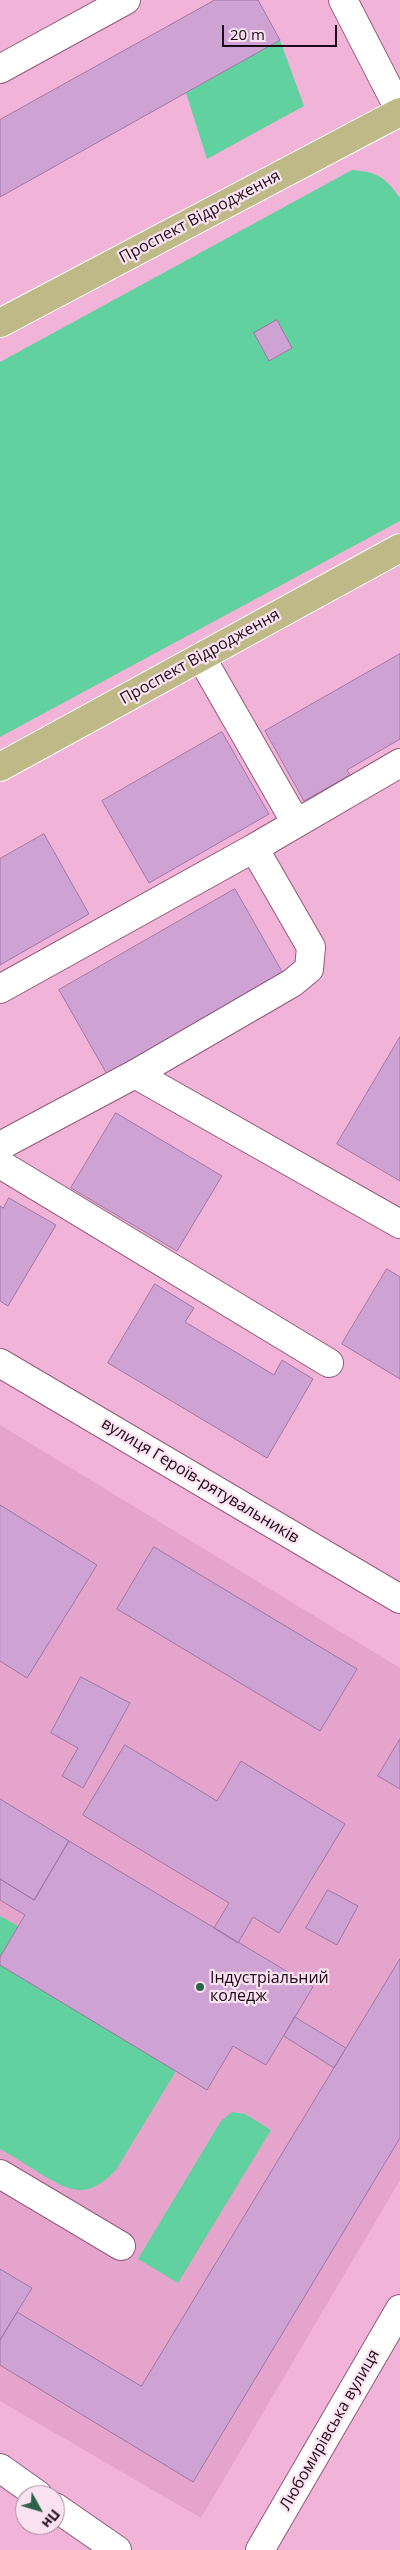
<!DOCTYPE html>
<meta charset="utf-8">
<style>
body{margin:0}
#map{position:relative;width:400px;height:2550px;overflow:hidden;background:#f1b4d8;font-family:"Open Sans",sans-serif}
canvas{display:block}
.north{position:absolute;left:15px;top:2485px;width:50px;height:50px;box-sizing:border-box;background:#fbe2f0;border:1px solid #a38b99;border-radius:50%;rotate:129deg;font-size:14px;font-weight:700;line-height:20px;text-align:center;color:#1e0917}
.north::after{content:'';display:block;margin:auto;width:18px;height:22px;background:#2b624a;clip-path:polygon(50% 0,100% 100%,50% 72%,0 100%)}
.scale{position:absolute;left:222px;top:25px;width:115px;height:22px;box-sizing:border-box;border:2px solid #1e0917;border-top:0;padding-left:6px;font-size:15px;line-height:18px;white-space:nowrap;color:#1e0917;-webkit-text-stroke:4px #fbe2f0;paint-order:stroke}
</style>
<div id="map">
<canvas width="400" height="2550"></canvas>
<div class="north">Пн</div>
<div class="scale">20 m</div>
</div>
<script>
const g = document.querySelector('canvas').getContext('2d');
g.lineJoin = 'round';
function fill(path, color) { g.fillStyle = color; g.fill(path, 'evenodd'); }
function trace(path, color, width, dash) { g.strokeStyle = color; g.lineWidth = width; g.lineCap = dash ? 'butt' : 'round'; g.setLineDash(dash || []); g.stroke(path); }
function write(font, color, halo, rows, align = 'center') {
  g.font = font + ' "Open Sans",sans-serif'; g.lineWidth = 4.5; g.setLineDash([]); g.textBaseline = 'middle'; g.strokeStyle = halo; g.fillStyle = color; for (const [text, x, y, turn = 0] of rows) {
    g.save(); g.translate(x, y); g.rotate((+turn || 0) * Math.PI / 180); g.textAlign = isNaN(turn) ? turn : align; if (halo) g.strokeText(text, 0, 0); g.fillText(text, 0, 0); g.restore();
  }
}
fill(new Path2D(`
 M0,1425L400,1668V2180L201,2518L0,2401Z`), '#e5a4cb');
fill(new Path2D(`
 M280,40L304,106L207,159L186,93Z
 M352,170C378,172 385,177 400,198V521L0,737V362Z
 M0,1916L18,1926L0,1957Z
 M0,1965L176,2071L116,2170C88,2199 72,2193 41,2174C27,2165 14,2157 0,2149Z
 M232,2112L245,2114L271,2130L178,2283L138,2259L221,2121Z`), '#61d1a0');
const building = new Path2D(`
 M215,0H258L280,40L0,197V120Z
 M277,320L292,348L269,361L254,333Z
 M400,654V739L347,770L350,775L304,801L265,731Z
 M222,732L269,814L149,883L102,801Z
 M44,834L89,914L0,965V859Z
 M235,889L284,975L108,1076L59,990Z
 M400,1037V1181L337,1144Z
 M116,1113L222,1176L177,1251L71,1188Z
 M9,1198L56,1225L8,1306L0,1301V1206L3,1208Z
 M387,1269L400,1277V1379L342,1344Z
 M155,1284L194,1308L185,1322L269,1372L274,1375L282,1360L313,1379L267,1458L108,1363Z
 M0,1505L97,1565L27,1678L0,1661Z
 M154,1547L357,1669L320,1731L117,1609Z
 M81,1677L130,1703L83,1788L62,1776L78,1748L51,1733Z
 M400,1739V1789L378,1776Z
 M125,1745L217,1801L241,1761L345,1824L279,1933L253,1917L238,1943L214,1928L229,1903L83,1815Z
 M0,1799L69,1841L34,1900L0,1879Z
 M69,1841L313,1987L266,2065L233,2046L207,2090L0,1965V1957L25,1915L0,1900V1879L34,1900Z
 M328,1890L358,1906L337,1945L306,1928Z
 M400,1959V2138L193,2482L0,2365V2340L17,2312L141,2386Z
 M295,2017L346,2048L334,2068L284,2036Z
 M0,2269L32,2288L0,2340Z`);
fill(building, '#cea3d4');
trace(building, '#a077a6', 1);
const minor = new Path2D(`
 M343,0L400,111
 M0,69L126,0
 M201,657L296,823
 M254,848L400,763
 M0,989L254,848L311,947L309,969L292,983L135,1074L0,1146
 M135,1074L400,1224
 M0,1164L329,1363
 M0,1363L400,1599
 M0,2174L121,2246
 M0,2468L38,2495
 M55,2507L117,2550
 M260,2550L400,2309`);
const major = new Path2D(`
 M0,323L400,112
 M0,767L400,548`);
trace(minor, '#905a7c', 30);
trace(major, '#fff', 30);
trace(minor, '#fff', 28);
trace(major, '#bfb988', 28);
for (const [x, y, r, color] of [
 [200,1987,5,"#2b624a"]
]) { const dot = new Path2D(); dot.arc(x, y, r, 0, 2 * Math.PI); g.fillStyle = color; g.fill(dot); trace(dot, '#fbe2f0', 2); }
write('16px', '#1e0917', '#fbe2f0', [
 ["Проспект Відродження",200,217,-28],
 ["Проспект Відродження",200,657,-29],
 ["вулиця Героїв-рятувальників",200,1481,31],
 ["Любомирівська вулиця",330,2430,-60]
]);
write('16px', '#1e0917', '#fbe2f0', [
 ["Індустріальний",210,1978],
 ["коледж",210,1996]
], 'left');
</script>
